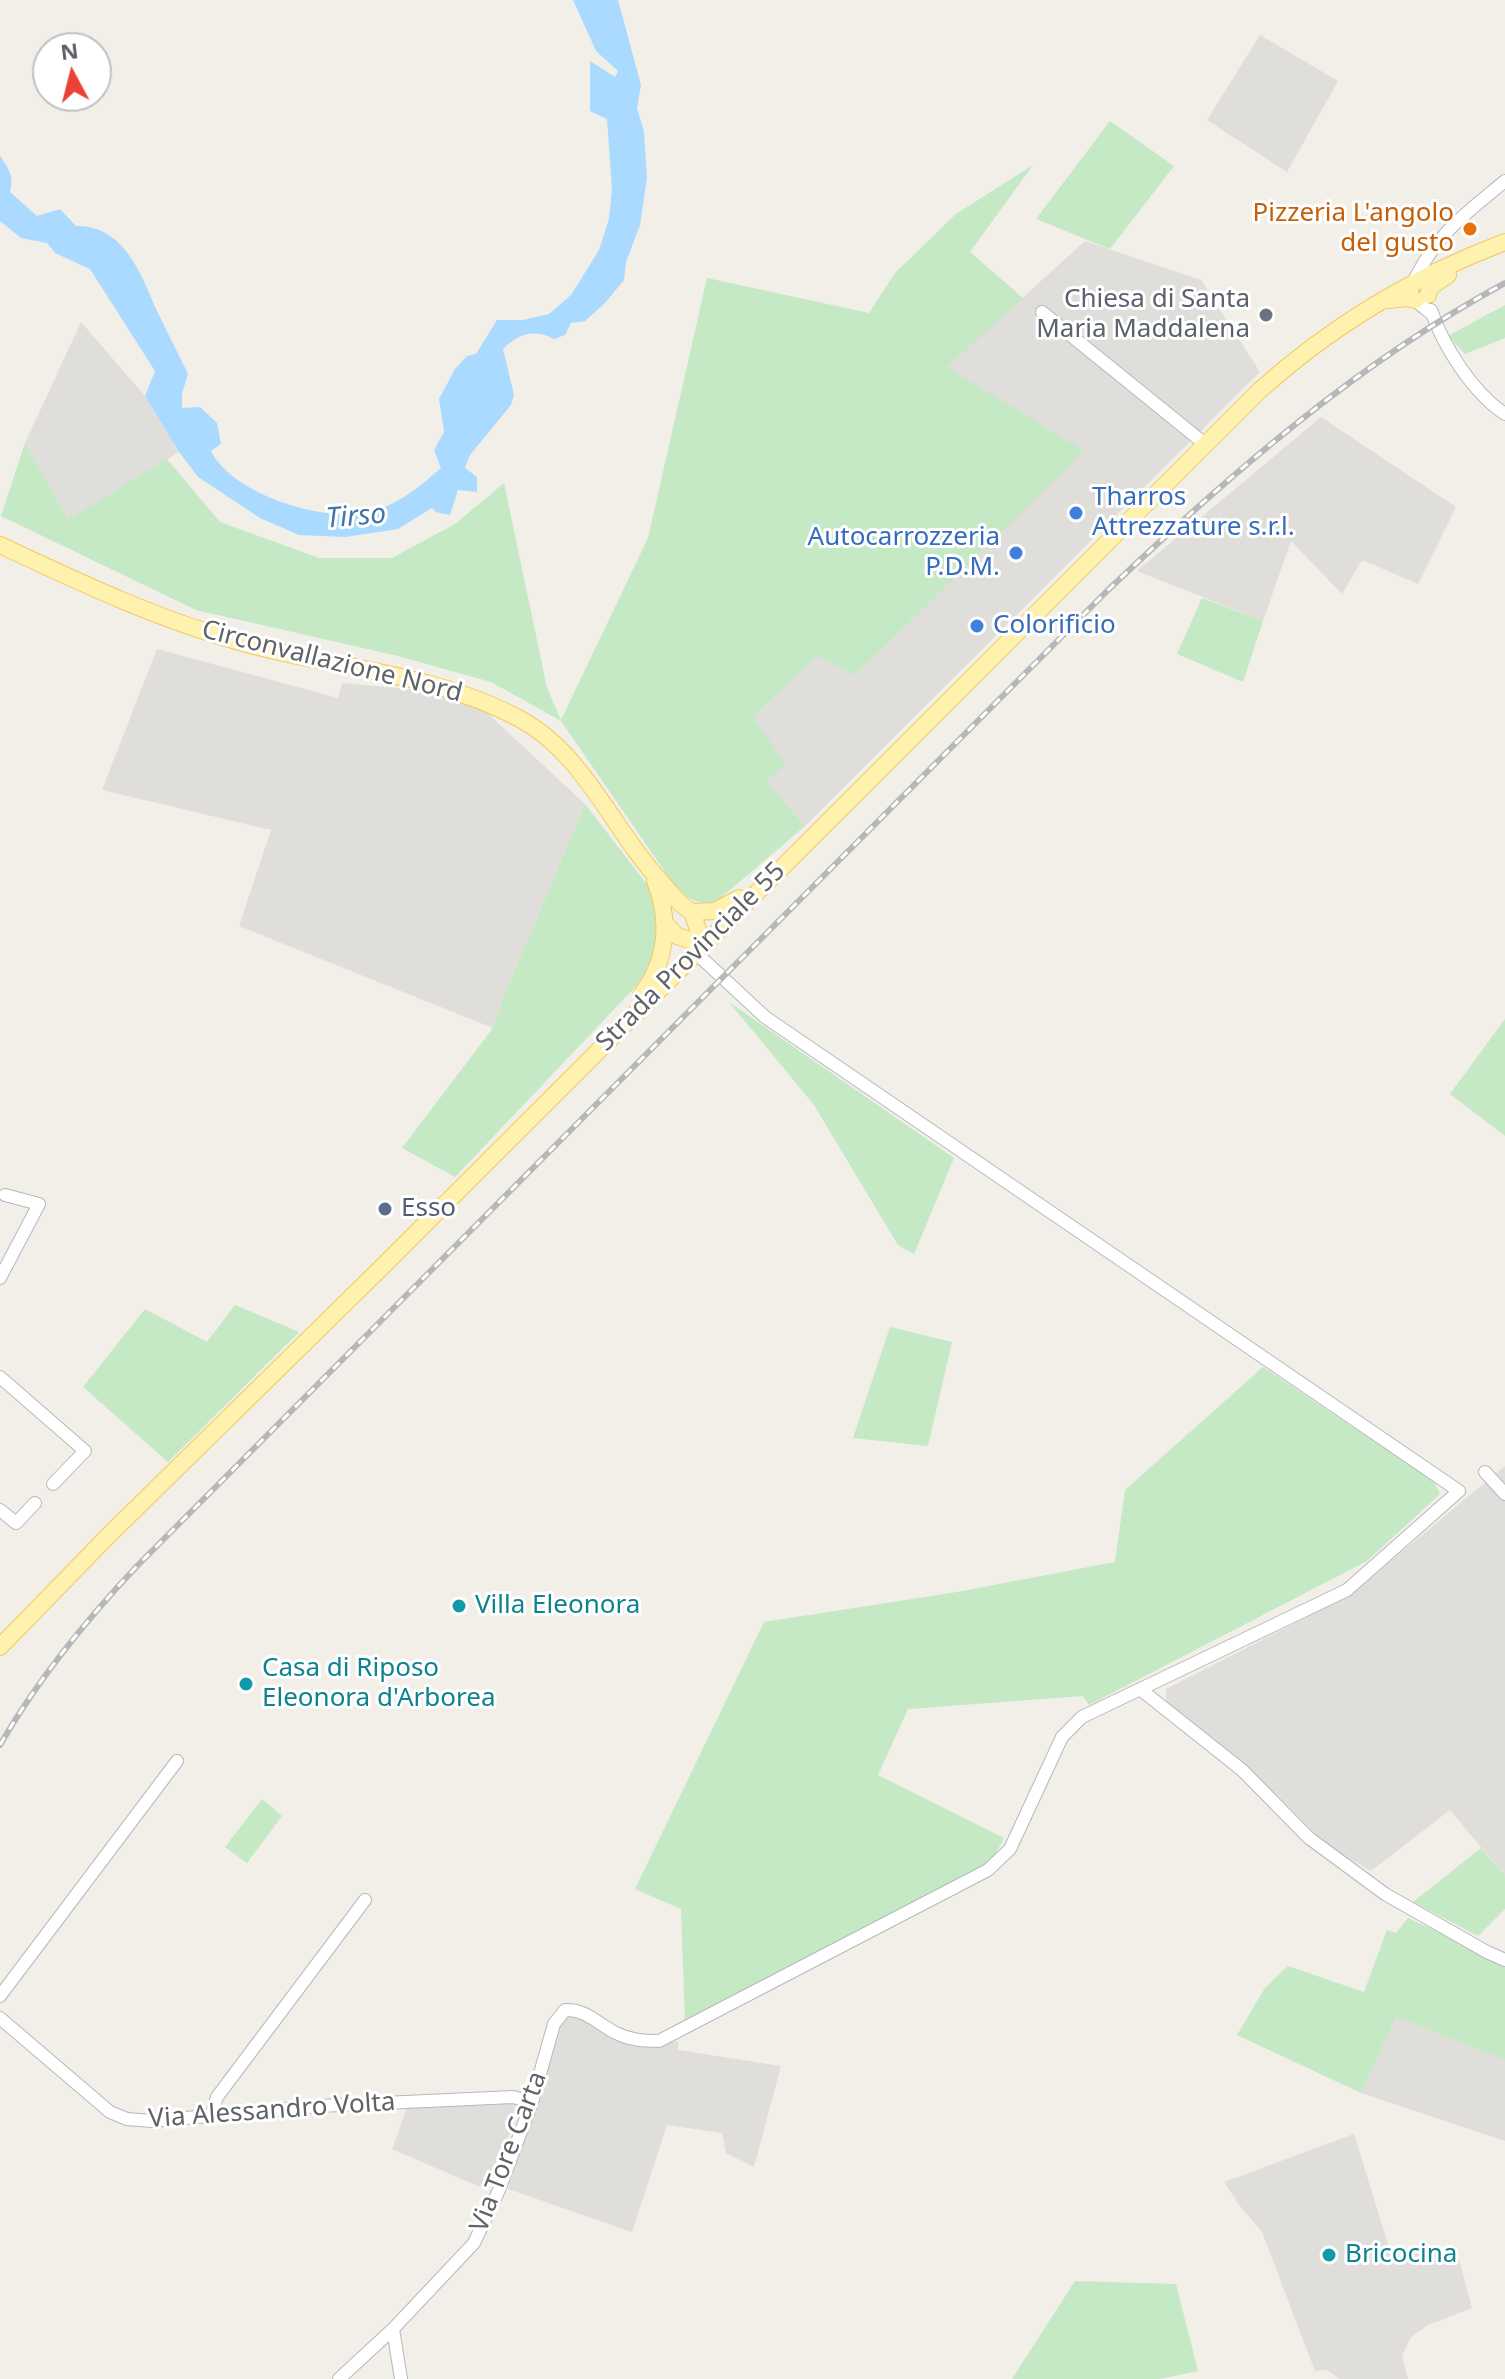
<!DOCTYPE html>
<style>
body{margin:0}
#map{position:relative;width:1505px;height:2379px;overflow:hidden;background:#f1efe8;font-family:"Noto Sans",sans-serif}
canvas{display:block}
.north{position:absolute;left:32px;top:32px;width:80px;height:80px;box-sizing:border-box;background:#fff;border:2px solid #bfc1c3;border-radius:50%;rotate:353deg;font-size:22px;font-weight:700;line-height:32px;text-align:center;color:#5f6368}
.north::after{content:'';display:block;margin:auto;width:28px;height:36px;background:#ea4335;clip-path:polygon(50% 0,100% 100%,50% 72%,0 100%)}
</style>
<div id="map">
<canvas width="1505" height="2379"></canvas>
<div class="north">N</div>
</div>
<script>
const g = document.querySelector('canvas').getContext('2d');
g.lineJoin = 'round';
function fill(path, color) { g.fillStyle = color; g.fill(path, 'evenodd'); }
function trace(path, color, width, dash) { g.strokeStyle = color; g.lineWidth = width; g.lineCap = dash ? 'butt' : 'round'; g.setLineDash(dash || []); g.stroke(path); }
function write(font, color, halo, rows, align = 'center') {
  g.font = font + ' "Noto Sans",sans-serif'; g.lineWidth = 6; g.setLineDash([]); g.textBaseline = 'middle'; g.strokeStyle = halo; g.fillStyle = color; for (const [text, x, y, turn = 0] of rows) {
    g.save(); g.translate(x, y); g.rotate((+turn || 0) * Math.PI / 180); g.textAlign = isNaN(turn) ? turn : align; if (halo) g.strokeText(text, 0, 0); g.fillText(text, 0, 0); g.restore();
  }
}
fill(new Path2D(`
 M1260,35L1338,81L1287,172L1207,120Z
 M1085,241L1201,280L1260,372L805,826L767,781L753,717L817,656L1084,452L946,367Z
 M81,322L145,396L179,452L68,519L25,443Z
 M1321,417L1456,507L1418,584L1362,560L1342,594L1291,541L1263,621L1137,571Z
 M157,649L338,698L342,683L419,690L484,710L585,804L503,998L493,1028L239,926L271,830L102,790Z
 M1505,1466V1876L1450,1810L1371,1871L1330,1848L1274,1792L1166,1708V1689L1350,1595Z
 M568,2014L583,2015L616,2040L647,2046L678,2041V2050L781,2066L754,2167L726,2153L722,2133L667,2125L632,2232L508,2189L558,2029Z
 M1396,2017L1505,2060V2141L1361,2093Z
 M508,2102L516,2105L518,2113L487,2190L392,2149L407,2108Z
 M1354,2134L1392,2257L1455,2245L1472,2308L1428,2325L1411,2337L1402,2356L1408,2379H1340L1327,2370L1315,2371L1262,2232L1240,2206L1224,2182Z`), '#e0deda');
fill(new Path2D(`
 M1110,121L1174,166L1110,249L1036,219Z
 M1033,165L970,252L1023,298L947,367L1084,451L855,675L817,656L753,717L785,764L767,781L805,826L716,902C694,905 687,898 672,882L561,721L491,682L398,656L196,610L1,516L25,443L68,519L167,459L220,522L319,558H392L455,524L504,483L547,688L561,720L648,538L707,278L869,313L895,273L956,214Z
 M1505,305V338L1465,354L1448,336Z
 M1202,598L1263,621L1243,682L1177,654Z
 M585,804L652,891L656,924L654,958L638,984L455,1177L402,1148L493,1028L503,998Z
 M729,1002L954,1158L914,1254L898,1245L814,1105Z
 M1505,1019V1136L1450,1094Z
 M235,1305L299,1332L168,1462L83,1387L145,1309L207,1342Z
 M890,1327L952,1342L928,1446L853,1438Z
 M1263,1367L1433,1481L1440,1494L1367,1561L1089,1705L1083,1696L908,1709L878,1775L1004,1838L990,1864L685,2023L681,1909L635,1889L764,1622L957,1592L1115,1562L1125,1490Z
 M262,1799L282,1816L247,1863L225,1847Z
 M1481,1848L1505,1876V1909L1478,1936L1413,1902Z
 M1408,1918L1505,1963V2060L1396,2017L1361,2093L1237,2035L1265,1988L1288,1966L1364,1992L1387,1930L1396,1933Z
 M1075,2281L1176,2284L1198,2371L1160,2379H1012Z`), '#c5e8c5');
fill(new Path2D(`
 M573,0H618L641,85L637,108L644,132L647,178L640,225L626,262L624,280L604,304L585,321L571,323L565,335L554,339C534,329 519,333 503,349L514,395L511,405L470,455L465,468L477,477V492L458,490L450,515L436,512L432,508L398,529L345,537L299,535L260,518L198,477L179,452L145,396L155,371L90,269L55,253L47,243L21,238L0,221V156C9,169 14,176 10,192L37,216L60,209L76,226C124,225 141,274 157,311C167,332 178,353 188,374L182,394V408L200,407L217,423L221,444L211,451C233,496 332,526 378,510C402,501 422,485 441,468L434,450L444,432L439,399L455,369L467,356L476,354L497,320H523L549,314L571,295L599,250L609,219L612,189L607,119L590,111V61L615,77L618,71L596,51Z`), '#aadaff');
const minor = new Path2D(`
 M1431,310C1443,346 1473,393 1505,414
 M1042,312L1205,444
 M1432,314C1425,308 1413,301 1411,291C1411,285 1415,278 1418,273C1441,230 1469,211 1505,181
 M0,1278L39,1204L5,1195
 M0,1377L85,1451L53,1484
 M1485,1472L1505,1494
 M0,1510L16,1523L35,1503
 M1140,1689L1242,1770L1309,1838L1385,1894L1487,1952L1505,1960
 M0,1996L177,1761
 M0,2018L110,2112L127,2119L152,2121L319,2106L513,2097L532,2102
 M211,2117L217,2097L365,1900
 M393,2329L401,2379
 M339,2379L393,2329L474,2243L499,2190L532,2102L554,2024L565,2010C586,2009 598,2024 616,2033C630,2040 643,2041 659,2041L988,1870L1010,1849L1062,1737L1082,1717L1347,1590L1459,1491L765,1017L695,952`);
const major = new Path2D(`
 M1428,295L1430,287L1448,275
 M1389,300L1406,298L1416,300
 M0,545C81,583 161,621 247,644C339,669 435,673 520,719C585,754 614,832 662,883C672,894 678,904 692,912L703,944
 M692,912L715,911L739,898
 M664,922L677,936L703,944
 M641,995C667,962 671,920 655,881
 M0,1647L108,1536L383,1266L1259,391C1331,326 1415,276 1505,242`);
trace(minor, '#b5b8bc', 14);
trace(major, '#f2c960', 18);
trace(minor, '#fff', 12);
trace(major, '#fff2af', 16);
const rail = new Path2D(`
 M0,1745C38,1679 86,1620 138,1565L1107,591C1228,476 1357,363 1505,283`);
trace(rail, '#b6b7b8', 6);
trace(rail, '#fff', 3, [9]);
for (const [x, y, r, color] of [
 [1470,229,8,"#e8710a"],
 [1266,315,8,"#6b7280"],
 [1076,513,8,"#3f7fe0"],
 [1016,553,8,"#3f7fe0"],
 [977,626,8,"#3f7fe0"],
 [385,1209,8,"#5c6f8a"],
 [459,1606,8,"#0f9aa8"],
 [246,1684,8,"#0f9aa8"],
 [1329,2255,8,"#0f9aa8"]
]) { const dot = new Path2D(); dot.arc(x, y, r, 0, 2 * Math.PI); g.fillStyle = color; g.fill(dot); trace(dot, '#fff', 3); }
write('26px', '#c56008', '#fff', [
 ["Pizzeria L'angolo",1454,214],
 ["del gusto",1454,244]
], 'right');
write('26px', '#5b616d', '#fff', [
 ["Chiesa di Santa",1250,300],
 ["Maria Maddalena",1250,330]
], 'right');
write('26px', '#366cbe', '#fff', [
 ["Tharros",1092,498],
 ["Attrezzature s.r.l.",1092,528],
 ["Autocarrozzeria",1000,538,"right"],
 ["P.D.M.",1000,568,"right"],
 ["Colorificio",993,626]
], 'left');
write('26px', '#5f6368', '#fff', [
 ["Circonvallazione Nord",332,662,14],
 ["Strada Provinciale 55",691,957,-45],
 ["Via Alessandro Volta",272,2111,-4],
 ["Via Tore Carta",509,2152,-69]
]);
write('26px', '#4e5e75', '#fff', [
 ["Esso",401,1209]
], 'left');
write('26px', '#0d838f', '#fff', [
 ["Villa Eleonora",475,1606],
 ["Casa di Riposo",262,1669],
 ["Eleonora d'Arborea",262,1699],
 ["Bricocina",1345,2255]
], 'left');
write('italic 28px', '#4174aa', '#fff', [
 ["Tirso",356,517,-5]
]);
</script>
